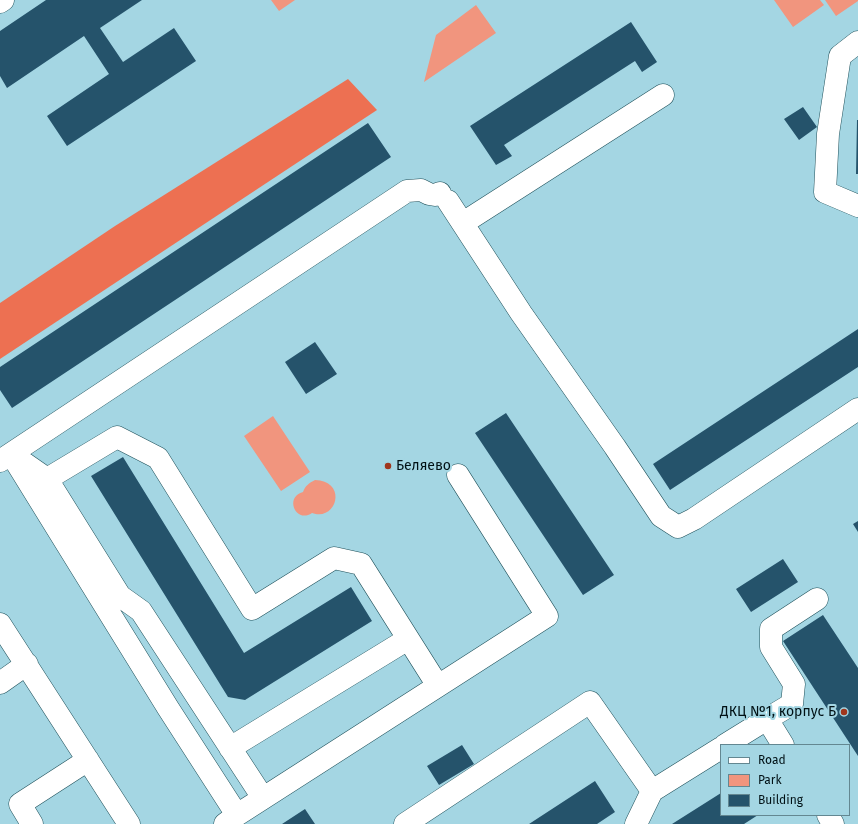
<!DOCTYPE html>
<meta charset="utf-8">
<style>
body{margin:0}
#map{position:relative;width:858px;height:824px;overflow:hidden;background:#a4d6e3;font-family:"Fira Sans",sans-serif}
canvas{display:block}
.legend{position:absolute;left:720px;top:744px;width:130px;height:72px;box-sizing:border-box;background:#a4d6e3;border:1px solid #638791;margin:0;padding:5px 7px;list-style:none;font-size:12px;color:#011115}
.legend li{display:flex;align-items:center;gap:8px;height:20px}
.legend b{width:20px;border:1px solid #638791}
</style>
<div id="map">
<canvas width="858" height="824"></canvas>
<ul class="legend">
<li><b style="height:5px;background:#fff"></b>Road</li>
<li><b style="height:11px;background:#f1957e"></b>Park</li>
<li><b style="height:11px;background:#25536b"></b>Building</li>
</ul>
</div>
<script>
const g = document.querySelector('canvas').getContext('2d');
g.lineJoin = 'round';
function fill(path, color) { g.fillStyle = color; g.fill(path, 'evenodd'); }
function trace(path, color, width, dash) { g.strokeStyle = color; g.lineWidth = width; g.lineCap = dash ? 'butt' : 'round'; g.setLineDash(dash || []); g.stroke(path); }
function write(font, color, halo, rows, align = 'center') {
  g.font = font + ' "Fira Sans",sans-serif'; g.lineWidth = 4; g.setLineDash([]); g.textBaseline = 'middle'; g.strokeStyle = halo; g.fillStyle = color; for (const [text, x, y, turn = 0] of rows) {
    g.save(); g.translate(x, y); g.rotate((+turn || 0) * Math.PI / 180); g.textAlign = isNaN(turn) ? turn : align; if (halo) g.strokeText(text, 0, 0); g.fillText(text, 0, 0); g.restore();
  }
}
fill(new Path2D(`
 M271,0H295L279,11Z
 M774,0H820L824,5L793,27Z
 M825,0H858V1L836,16Z
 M476,5L496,33L424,82L436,35Z
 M273,416L310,472L281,491L244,436Z
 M315,480C348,481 337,522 312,513C296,524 284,497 303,492C305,486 309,483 315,480Z`), '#f1957e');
fill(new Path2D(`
 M348,79L377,110L0,359V303L115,226Z`), '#ed7052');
fill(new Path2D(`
 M46,0H142L100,28L123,62L174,28L196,61L67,146L47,116L109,74L84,36L7,88L0,76V31Z
 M631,22L657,62L642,72L635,61L504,145L512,156L496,165L470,126Z
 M803,107L817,127L799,140L784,119Z
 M857,120H858V174H856Z
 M368,123L391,157L12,408L0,390V367Z
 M858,329V367L670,490L653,464Z
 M315,342L337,374L306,394L285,362Z
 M506,413L614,575L583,595L475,433Z
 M123,457L244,653L351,587L372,621L245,700L228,697L91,476Z
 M858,521V532L853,524Z
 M783,559L798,582L751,612L736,589Z
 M823,615L858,668V756L783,641Z
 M462,745L474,764L439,785L427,766Z
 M595,781L615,812L597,824H529Z
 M721,793V815H758L744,824H672Z
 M305,809L315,824H282Z`), '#25536b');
const minor = new Path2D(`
 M0,2L3,0
 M858,42L840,56L828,134L825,192L858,206
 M448,201L521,313L615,447L661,516L678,527L694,519L858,409
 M463,223L663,95
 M11,454L47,479L117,437L158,458L252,609L334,558L361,564L438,686
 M0,461L407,191L421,190L429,194L435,195L440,193
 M16,462L168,708L237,815L225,824
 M47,479L120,596L141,611L263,798
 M0,624L129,824
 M0,683L27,664
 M767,719L792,704L794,684L771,647V629L817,599
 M725,745L767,719L783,745
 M230,748L408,639
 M237,815L547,616L458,475
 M828,815L833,824
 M32,824L20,804L88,760
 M405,824L590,702L652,791L721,748
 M636,824L652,791`);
trace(minor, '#1f505a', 23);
trace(minor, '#fff', 22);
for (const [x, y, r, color] of [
 [388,466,4,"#9f361d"],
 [844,712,4,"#9f361d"]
]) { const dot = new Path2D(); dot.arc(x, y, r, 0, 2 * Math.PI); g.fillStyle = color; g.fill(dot); trace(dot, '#a4d6e3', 1.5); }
write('14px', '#011115', '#a4d6e3', [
 ["Беляево",396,466],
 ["ДКЦ №1, корпус Б",836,712,"right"]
], 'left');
</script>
